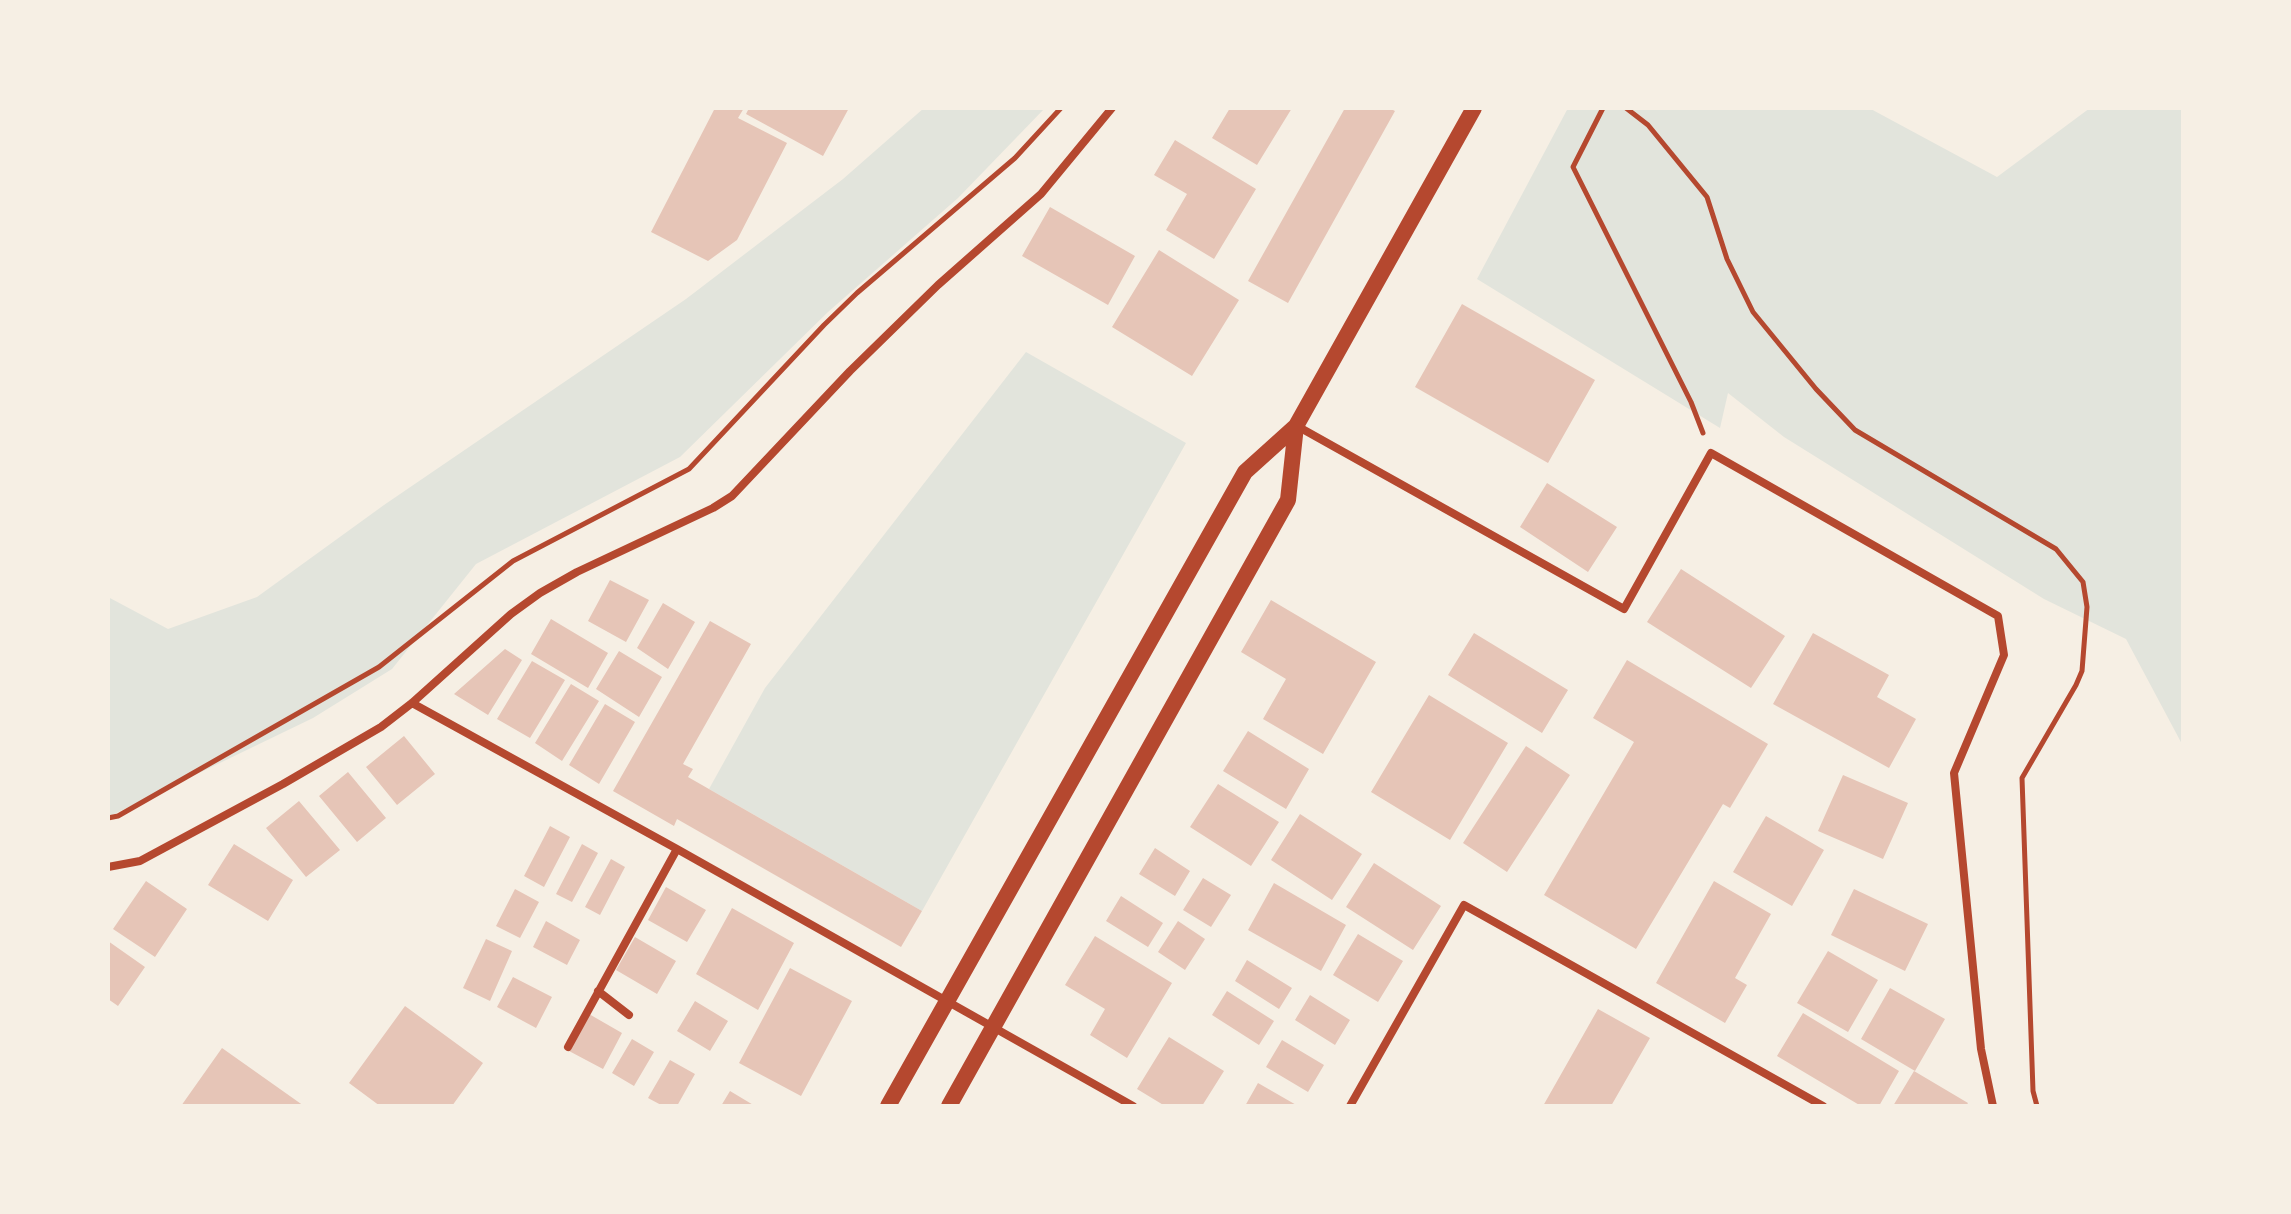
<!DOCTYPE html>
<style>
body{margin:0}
#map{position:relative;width:2291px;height:1214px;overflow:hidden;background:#f6efe4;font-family:"Roboto Condensed",sans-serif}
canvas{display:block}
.frame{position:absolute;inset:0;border:110px solid #f6efe4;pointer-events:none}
</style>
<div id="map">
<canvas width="2291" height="1214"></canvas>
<div class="frame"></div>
</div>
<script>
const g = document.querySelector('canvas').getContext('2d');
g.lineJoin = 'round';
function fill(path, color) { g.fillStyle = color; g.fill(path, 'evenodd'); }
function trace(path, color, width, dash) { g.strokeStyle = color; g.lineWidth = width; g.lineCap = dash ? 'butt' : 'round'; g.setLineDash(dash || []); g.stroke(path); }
fill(new Path2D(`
 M924,108H1045L958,198L828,312L680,457L476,564L392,669L313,718L108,817V597L168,629L257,597L384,505L686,299L843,179Z
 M1568,108H1869L1997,177L2090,108H2183V746L2126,639L2044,599L1784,437L1728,393L1720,428L1477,279Z
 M1026,352L1186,443L922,911L709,789L765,688Z`), '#e2e4dc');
fill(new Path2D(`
 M715,108H744L738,118L787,143L737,240L708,261L651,232Z
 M749,108H849L823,156L746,114Z
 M1230,108H1292L1257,165L1212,138Z
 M1345,108H1389L1395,111L1288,303L1248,281Z
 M1175,140L1256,189L1214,259L1166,230L1187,194L1154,175Z
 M1050,207L1135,256L1108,305L1022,256Z
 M1159,250L1239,300L1192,376L1112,327Z
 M1462,304L1595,380L1548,463L1415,387Z
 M1547,483L1617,527L1588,572L1520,527Z
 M1681,569L1785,636L1751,688L1647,622Z
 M610,580L649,600L626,642L588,621Z
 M1271,600L1376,662L1323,754L1263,719L1286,679L1241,652Z
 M663,603L695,622L668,669L637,648Z
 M551,619L608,653L588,688L531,654Z
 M710,621L751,644L683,764L693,769L688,777L922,911L901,947L677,819L674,826L613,791Z
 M1474,633L1568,690L1542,733L1448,675Z
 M1813,633L1889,675L1877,697L1916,719L1889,768L1773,704Z
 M505,649L522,660L488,715L454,694Z
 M619,651L662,677L639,717L596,689Z
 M1627,660L1768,744L1730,808L1723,804L1636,949L1544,895L1634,742L1593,718Z
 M532,661L565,680L530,738L497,719Z
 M571,684L599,701L562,761L535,743Z
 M1429,695L1508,743L1450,840L1371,792Z
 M605,704L635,722L599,784L569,765Z
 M1248,731L1309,769L1286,809L1223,771Z
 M404,736L435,774L397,805L366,767Z
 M1526,746L1570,775L1507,872L1463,843Z
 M348,772L386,818L357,842L319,796Z
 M1843,775L1908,803L1883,859L1818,831Z
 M1218,784L1279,822L1251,866L1190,827Z
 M299,801L340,850L306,877L266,828Z
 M1300,814L1362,854L1332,900L1271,860Z
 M1766,816L1824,850L1792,906L1733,872Z
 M550,826L570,837L544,887L524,876Z
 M234,844L293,880L268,921L208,885Z
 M582,844L598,853L572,902L556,894Z
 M1155,848L1190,871L1175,896L1139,874Z
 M611,859L625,867L600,915L585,907Z
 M1374,863L1441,906L1413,950L1346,907Z
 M1203,878L1231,895L1211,927L1183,910Z
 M146,881L187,909L155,957L113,929Z
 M1714,881L1771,914L1735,978L1747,985L1725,1023L1656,983Z
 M1274,883L1346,925L1321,971L1248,930Z
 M666,887L706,910L687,942L648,920Z
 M515,889L539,902L520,938L496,926Z
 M1854,889L1928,924L1905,971L1831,935Z
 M1121,896L1163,923L1148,947L1106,921Z
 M732,908L794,943L758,1010L696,974Z
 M546,921L580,940L567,965L533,947Z
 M1178,921L1205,939L1185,970L1158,952Z
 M1358,934L1403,961L1378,1002L1333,975Z
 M1095,936L1172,983L1127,1058L1090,1035L1105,1009L1065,985Z
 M635,937L676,961L657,994L616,970Z
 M486,939L512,951L490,1001L463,988Z
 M108,941L145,967L118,1006L108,999Z
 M1828,951L1878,980L1848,1032L1797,1003Z
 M1247,960L1292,988L1279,1009L1235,981Z
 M790,968L852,1001L801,1096L739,1063Z
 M513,977L552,997L536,1028L497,1007Z
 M1890,988L1945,1019L1915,1071L1861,1039Z
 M1227,991L1274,1021L1259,1045L1212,1015Z
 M1310,995L1350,1020L1335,1045L1295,1020Z
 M695,1001L728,1021L710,1051L677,1031Z
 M405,1006L483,1063L452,1106H380L349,1083Z
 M1598,1009L1650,1038L1611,1106H1543Z
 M1803,1013L1899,1071L1879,1106H1861L1777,1056Z
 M589,1014L622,1033L603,1069L569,1051Z
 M1169,1037L1224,1071L1202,1106H1165L1137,1089Z
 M632,1039L654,1052L634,1086L612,1073Z
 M1282,1040L1324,1065L1308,1092L1266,1067Z
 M222,1048L304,1106H181Z
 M670,1060L695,1074L677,1106H663L648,1098Z
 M1914,1071L1968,1103L1966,1106H1893Z
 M1258,1083L1298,1106H1245Z
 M730,1091L755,1106H721Z`), '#e6c5b7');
trace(new Path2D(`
 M1603,108L1573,167L1691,402L1703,433
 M1626,108L1648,125L1707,197L1727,259L1753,312L1816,389L1855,430L2056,549L2083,582L2087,607L2082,671L2076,685L2022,778L2033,1091L2037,1106
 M108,818L118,816L379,667L513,561L689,469L824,325L857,293L1015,158L1061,108`), '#b5482f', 5);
trace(new Path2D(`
 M1297,426L1624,609L1711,453L1998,616L2004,655L1954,773L1981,1049L1993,1106
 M412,703L677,849L1133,1106
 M108,867L140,861L283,784L381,727L412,703L511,614L540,593L577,572L713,508L732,496L850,371L938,285L1041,194L1112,108
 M598,991L629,1015
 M568,1047L677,849
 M1350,1106L1464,905L1823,1106`), '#b5482f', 8);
trace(new Path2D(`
 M888,1106L1245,472L1296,426L1474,108
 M949,1106L1288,500L1296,426`), '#b5482f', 16);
</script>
